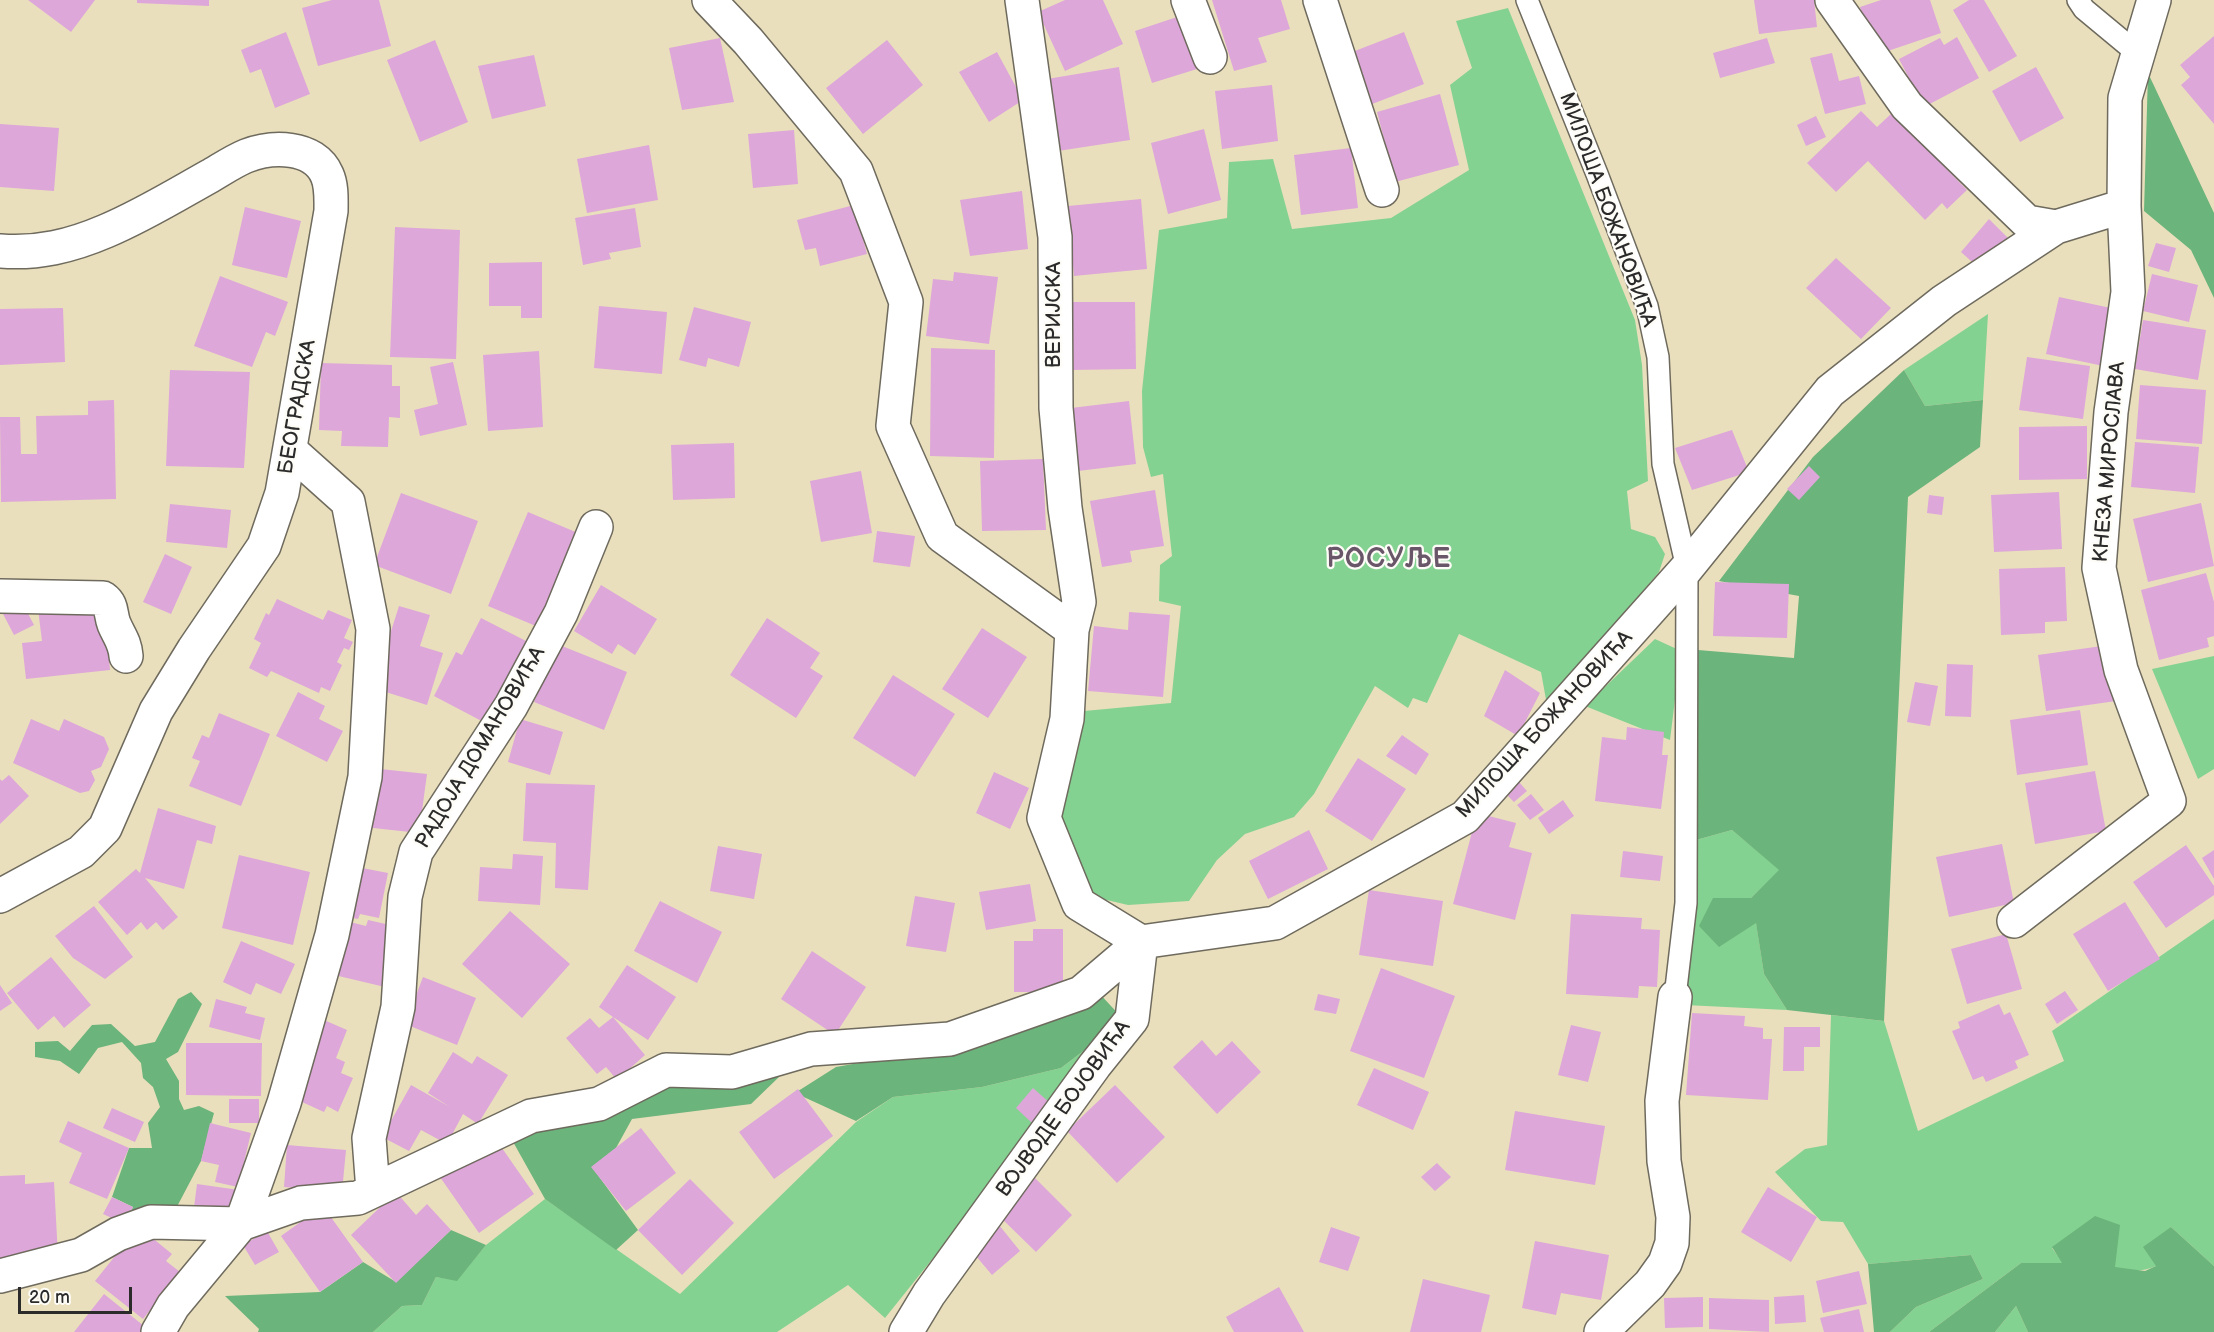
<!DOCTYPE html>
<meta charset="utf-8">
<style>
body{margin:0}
#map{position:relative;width:2214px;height:1332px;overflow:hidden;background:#eadfbc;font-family:"Balsamiq Sans",sans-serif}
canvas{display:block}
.scale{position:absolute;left:18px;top:1287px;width:114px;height:27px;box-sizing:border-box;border:3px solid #2b2b2b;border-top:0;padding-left:8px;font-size:18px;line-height:21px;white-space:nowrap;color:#2b2b2b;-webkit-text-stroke:4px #fdfcf7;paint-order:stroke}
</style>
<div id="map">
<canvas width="2214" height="1332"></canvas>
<div class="scale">20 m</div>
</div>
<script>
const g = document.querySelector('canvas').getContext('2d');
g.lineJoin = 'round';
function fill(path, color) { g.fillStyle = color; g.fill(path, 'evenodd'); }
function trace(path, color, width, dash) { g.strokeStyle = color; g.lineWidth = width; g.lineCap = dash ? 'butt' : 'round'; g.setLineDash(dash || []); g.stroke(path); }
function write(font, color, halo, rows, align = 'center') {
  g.font = font + ' "Balsamiq Sans",sans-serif'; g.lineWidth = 4.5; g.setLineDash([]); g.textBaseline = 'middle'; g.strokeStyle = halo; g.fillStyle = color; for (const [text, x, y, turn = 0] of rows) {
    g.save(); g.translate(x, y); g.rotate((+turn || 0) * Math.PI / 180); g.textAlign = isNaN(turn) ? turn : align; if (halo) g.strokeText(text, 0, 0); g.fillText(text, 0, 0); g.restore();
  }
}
fill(new Path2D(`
 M1508,8L1635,320L1642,365L1648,481L1627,491L1631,529L1655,537L1665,554L1659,572L1547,705L1541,672L1459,634L1427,703L1413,698L1408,708L1375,686L1314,794L1294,817L1245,834L1217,860L1189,901L1128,905L1094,897L1058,819L1084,711L1171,703L1181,606L1159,601L1160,565L1172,556L1163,474L1151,477L1143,447L1142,391L1159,230L1227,218L1229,162L1273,159L1292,229L1391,218L1469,170L1450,85L1472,68L1456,21Z
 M1988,314L1983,400L1925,406L1904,370Z
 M1655,639L1681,651L1670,740L1585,706Z
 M2214,656V769L2198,779L2152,669Z
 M1732,830L1780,870L1751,898H1713L1756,922L1764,974L1787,1010L1685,1005L1696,840Z
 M2214,919V1266L2171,1227L2156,1266C2126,1280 2083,1257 2052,1248L2063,1263H2021L1929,1332H1890L1916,1307L1983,1279L1971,1255L1868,1264L1843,1222L1821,1221L1775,1172L1805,1149L1827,1145L1831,1015L1884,1021L1918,1131L2064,1061L2052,1031Z
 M1124,1020L885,1318L848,1285L777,1332H373L402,1306L422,1305L436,1277L457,1280L486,1245L545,1199L680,1294L856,1122L893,1097L982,1087L1061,1068Z
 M2016,1306L2028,1332H1995Z`), '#84d291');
fill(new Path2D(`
 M2148,73L2214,213V298L2191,250L2144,211Z
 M1904,370L1925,406L1983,400L1980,447L1908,497L1884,1021L1787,1010L1764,974L1756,923L1719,947L1699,926L1713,898H1751L1779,870L1732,830L1696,840L1698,650L1794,658L1799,596L1719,581L1813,457Z
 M191,992L202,1004L178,1052L166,1059L179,1081V1099L184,1110L199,1106L214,1113L201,1161L171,1218L125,1224L133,1207L112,1197L129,1148H152L148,1123L160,1107L153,1087L143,1078L141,1063L122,1042L98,1048L79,1074L60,1061L35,1057V1042L58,1041L70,1051L92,1025L111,1024L135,1046L155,1042L178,999Z
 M1098,992L1124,1020L1061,1068L982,1087L893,1097L856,1121L795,1093L836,1067L955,1046Z
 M779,1077L751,1104L632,1119L616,1148L592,1167L638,1230L616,1250L545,1199L512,1140L668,1082Z
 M2095,1216L2120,1225L2115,1267L2145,1271L2156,1266L2143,1247L2171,1227L2214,1266V1332H2028L2016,1306L1995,1332H1929L2021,1263H2062L2052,1247Z
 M451,1230L486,1245L457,1281L436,1277L422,1305L402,1306L373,1332H258L259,1329L225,1296L320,1292L363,1262L396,1282Z
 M1971,1255L1983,1279L1916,1307L1890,1332H1874L1868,1264Z`), '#6bb47b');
fill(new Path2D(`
 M28,0H95L71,32Z
 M137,0H209V6L137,3Z
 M332,0H379L391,46L318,66L302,8Z
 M1065,0H1103L1123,44L1065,71L1038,12Z
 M1212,0H1281L1290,29L1258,38L1267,62L1234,71Z
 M1754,0H1814L1817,27L1759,34Z
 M1881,0H1930L1941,33L1876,55L1860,7Z
 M1969,0H1984L2017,56L1989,72L1953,10Z
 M1180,16L1197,69L1152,83L1135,31Z
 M286,32L310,94L275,108L261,69L250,73L241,50Z
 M1404,32L1424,84L1367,106L1347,54Z
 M2214,36V124L2181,85L2190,77L2180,65Z
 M1957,37L1979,78L1924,107L1899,59L1940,38L1944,45Z
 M720,38L734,102L682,110L669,48Z
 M1767,38L1775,63L1720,78L1713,53Z
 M435,40L468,122L420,142L387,60Z
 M887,40L923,85L863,134L826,88Z
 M997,52L1023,100L989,122L959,72Z
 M1832,53L1839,81L1859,76L1866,104L1825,114L1810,58Z
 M534,55L546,106L492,119L478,66Z
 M1119,67L1130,140L1058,151L1047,79Z
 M2036,67L2064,118L2020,142L1992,91Z
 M1272,85L1278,141L1222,149L1215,91Z
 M1440,94L1459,165L1395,182L1377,112Z
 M1861,111L1877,127L1892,113L1967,190L1947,209L1942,203L1925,220L1868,161L1836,192L1807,163Z
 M1816,116L1826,137L1806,146L1797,125Z
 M0,124L59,128L54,191L0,187Z
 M1204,129L1221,200L1168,214L1151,143Z
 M794,130L798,184L753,188L748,134Z
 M649,145L658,200L587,213L577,159Z
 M1351,148L1358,208L1301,215L1294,155Z
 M1022,191L1028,249L970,256L960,200Z
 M1141,199L1147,269L1074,276L1068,206Z
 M854,205L867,254L820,266L816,248L805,250L797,220Z
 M245,207L301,221L287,278L232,265Z
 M635,208L641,247L609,253L611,259L583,265L575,218Z
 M1989,219L2010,240L1981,270L1961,252Z
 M395,227L460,230L456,359L390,357Z
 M2156,243L2176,248L2169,272L2148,266Z
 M1836,258L1891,308L1861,339L1806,288Z
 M542,262V318H521V306H489V263Z
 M954,272L998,277L989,344L926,336L933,279L953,281Z
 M2152,274L2198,285L2189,322L2143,311Z
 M220,276L288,302L275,336L266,332L252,367L194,346Z
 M2059,297L2125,311L2113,368L2046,354Z
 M1070,302H1135L1136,369L1071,370Z
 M599,306L667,312L662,374L594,368Z
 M694,307L751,322L739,367L708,358L706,367L679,360Z
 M63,308L65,362L0,365V309Z
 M2143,320L2206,330L2198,380L2135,369Z
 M931,348L995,350L994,458L930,456Z
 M539,351L543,427L488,431L483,355Z
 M2027,357L2090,366L2083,419L2019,410Z
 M453,362L467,425L420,436L414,410L438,404L430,367Z
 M321,363L392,365V386H400V418L389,417L388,447L341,446L342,431L319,430Z
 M170,370L250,372L244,468L166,466Z
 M2140,385L2206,390L2202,444L2136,439Z
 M114,400L116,499L1,502L0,417H20L21,454H37L36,416L88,415V401Z
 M1129,401L1136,464L1078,471L1071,408Z
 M2087,426V479L2019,480V427Z
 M1732,430L1749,472L1692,490L1675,448Z
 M2135,442L2199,447L2195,493L2131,487Z
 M734,443L735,498L673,500L671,445Z
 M1043,459L1046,530L982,531L980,461Z
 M1809,466L1820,477L1799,500L1787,489Z
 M861,471L872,533L821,542L810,481Z
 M1155,490L1164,546L1130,551L1132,562L1102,567L1090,501Z
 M2059,492L2062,549L1994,552L1991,495Z
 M401,493L478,521L451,594L374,565Z
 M1929,495L1944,497L1942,515L1927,513Z
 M2201,503L2214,566L2148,582L2133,519Z
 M170,504L231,510L227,548L166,542Z
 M528,512L578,533L543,629L488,606Z
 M877,531L915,536L910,567L873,562Z
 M165,554L192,567L171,614L143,602Z
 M2065,567L2067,621L2045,622V633L2001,635L1999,569Z
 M2206,573L2214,602V636L2207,638L2209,647L2159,660L2141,590Z
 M1715,582L1789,584L1787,638L1713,636Z
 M601,585L657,619L635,655L618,644L612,654L574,631Z
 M277,599L323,620L328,610L352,620L344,638L353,642L349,650L344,648L337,662L342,665L330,691L321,687L319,693L271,671L267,677L249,668L261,643L254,639L266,613L269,615Z
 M22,602L34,625L14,635L2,612Z
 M98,603L101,637H107L110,670L26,679L22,643L42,641L38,609Z
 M399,606L430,615L420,646L443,653L427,705L373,688Z
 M1129,612L1170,615L1163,697L1088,691L1094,626L1128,630Z
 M481,618L530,643L493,727L434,696L456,652L462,655Z
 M767,618L820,653L810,668L823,676L796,718L730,675Z
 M982,628L1027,657L988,718L942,689Z
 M557,644L627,672L604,730L534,702Z
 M2109,645L2116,701L2046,711L2038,655Z
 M1947,664L1973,665L1971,717L1945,716Z
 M1505,670L1540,693L1518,736L1484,716Z
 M893,675L955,714L915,777L853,738Z
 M1915,682L1938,686L1930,726L1907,722Z
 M298,692L325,706L319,719L343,731L327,762L276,736Z
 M2080,710L2088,765L2017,775L2010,720Z
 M219,713L270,734L241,806L189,786L200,761L192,758L202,735L209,738Z
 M31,719L59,731L64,719L104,737L109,749L101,767L91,771L95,780L89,791L80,793L13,763Z
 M520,719L563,732L550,775L508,762Z
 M1627,727L1664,732L1662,755H1668L1661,809L1595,801L1602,737L1626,740Z
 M1402,735L1429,754L1416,775L1386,756Z
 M1358,758L1406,789L1372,841L1325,811Z
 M371,768L427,774L419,833L364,827Z
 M2095,771L2106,831L2035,844L2025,783Z
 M994,772L1029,788L1010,829L976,813Z
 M9,775L29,796L0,824V779L2,781Z
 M1519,782L1527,791L1514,802L1505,793Z
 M526,783L595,785L588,890L555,888L556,843L523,841Z
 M1531,794L1544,810L1530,820L1517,805Z
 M1563,800L1574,816L1549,834L1538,818Z
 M158,808L216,826L212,844L197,840L184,889L145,878L178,917L163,930L156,922L147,930L141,922L127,935L98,902L136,869L140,873Z
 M1477,813L1516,823L1509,847L1532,853L1515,920L1453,904Z
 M1309,830L1328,869L1268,899L1249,861Z
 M2002,844L2014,903L1949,917L1936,857Z
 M2186,845L2214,886V895L2166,928L2133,882Z
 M718,846L762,854L754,899L710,891Z
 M2214,850V879L2202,858Z
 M1623,851L1663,856L1660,881L1620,877Z
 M513,854L543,856L540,905L478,901L480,867L512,869Z
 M239,855L310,872L293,945L222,928Z
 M352,866L388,873L379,918L360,914L358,919L342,916Z
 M1030,884L1036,921L986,930L979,892Z
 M1369,890L1443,901L1433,966L1359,955Z
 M915,896L955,903L946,952L906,946Z
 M660,901L722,932L697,983L634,951Z
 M2125,902L2160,959L2108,991L2073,934Z
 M94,906L133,957L105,979L73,958L55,936Z
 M510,911L570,964L522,1018L462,964Z
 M1571,914L1642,918L1641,929L1660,930L1657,987L1639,986L1638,998L1566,994Z
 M342,920L366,926L368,920L399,927L385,987L330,974Z
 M1033,929H1063V992H1014V941H1033Z
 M2006,934L2022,989L1967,1004L1951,949Z
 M241,941L295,964L281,994L256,983L251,995L223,982Z
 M812,951L866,987L835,1035L781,999Z
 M51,957L91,1005L64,1028L54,1016L38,1030L7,993Z
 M627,965L676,997L648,1040L613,1017L645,1055L617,1080L606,1067L597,1074L566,1038L590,1018L599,1028L613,1017L599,1007Z
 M1381,968L1455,996L1424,1078L1350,1051Z
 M423,977L476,998L457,1045L405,1024Z
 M0,985L12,1003L0,1011Z
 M2065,991L2078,1010L2057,1024L2045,1004Z
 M1318,994L1340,999L1336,1014L1314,1010Z
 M216,999L247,1007L245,1013L265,1018L260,1040L209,1027Z
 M1999,1004L2004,1015L2010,1012L2029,1055L2015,1061L2018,1068L1986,1082L1983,1076L1973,1080L1952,1031L1960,1028L1958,1022Z
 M1692,1013L1745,1016L1744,1026L1763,1028V1039H1772L1768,1100L1686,1095Z
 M324,1020L347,1030L336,1058L345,1062L341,1073L353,1078L338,1112L327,1106L324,1112L291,1097Z
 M1571,1025L1601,1032L1588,1082L1558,1075Z
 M1784,1027H1820V1047H1804V1071H1783Z
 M1202,1040L1216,1056L1232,1041L1261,1072L1217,1114L1173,1067Z
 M186,1043H262L261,1096L186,1095Z
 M453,1052L472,1064L477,1056L508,1075L478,1124L463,1114L447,1144L421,1130L409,1151L382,1137L411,1085L450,1107L428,1093Z
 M1374,1068L1429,1092L1413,1130L1357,1105Z
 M1115,1085L1165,1137L1117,1183L1067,1131Z
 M1033,1088L1050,1103L1032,1123L1016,1108Z
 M798,1089L833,1136L774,1179L739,1132Z
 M229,1099H259V1123H229Z
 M112,1108L144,1122L135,1142L103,1128Z
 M1515,1111L1605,1126L1595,1185L1505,1170Z
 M68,1121L129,1148L107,1199L69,1183L82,1153L59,1142Z
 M210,1123L251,1133L238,1187L215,1182L219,1165L201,1161Z
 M641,1128L676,1173L626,1211L591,1167Z
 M495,1138L534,1194L479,1233L440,1177Z
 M287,1145L346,1150L342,1192L284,1187Z
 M1437,1163L1451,1177L1435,1191L1421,1177Z
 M25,1175V1184L54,1182L58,1256L0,1259V1176Z
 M1033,1176L1072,1215L1036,1252L996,1213Z
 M690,1179L734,1223L682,1275L638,1230Z
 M197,1184L239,1190L237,1209L222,1207V1219L193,1215Z
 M1768,1187L1817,1217L1791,1262L1741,1232Z
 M396,1192L416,1215L427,1204L451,1230L396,1283L351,1235Z
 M112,1197L133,1207L125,1224L103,1214Z
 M323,1206L363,1262L320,1292L281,1236Z
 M999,1225L1020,1251L992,1275L970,1249Z
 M1331,1227L1360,1237L1348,1271L1319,1262Z
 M267,1231L279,1252L255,1265L243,1245Z
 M145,1232L172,1254L166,1261L180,1272L143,1319L95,1281L131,1236Z
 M1535,1241L1609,1255L1601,1300L1561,1293L1556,1315L1522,1308Z
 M1859,1271L1867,1304L1823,1313L1816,1281Z
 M1423,1279L1490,1295L1481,1332H1410Z
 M1279,1287L1304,1332H1234L1226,1317Z
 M104,1294L144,1326L140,1332H74Z
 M1804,1295L1806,1322L1775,1324L1774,1297Z
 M1703,1297V1327L1665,1328L1664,1298Z
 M1709,1298L1769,1300V1332L1709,1329Z
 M1859,1309L1864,1332H1824L1820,1318Z`), '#dda7d9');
const service = new Path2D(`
 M1527,0L1597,174L1647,306L1658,357L1663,464L1687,568L1686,903L1675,997
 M2078,0L2084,9L2137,53`);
const minor = new Path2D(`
 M709,0L748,41L856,171L906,302L893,426L942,536L1072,630L1067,719L1044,818L1079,904L1141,942L1132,1019L1095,1065L929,1294L906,1332
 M1022,0L1055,237L1056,408L1065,508L1079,602L1072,630
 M1188,0L1210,57
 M1320,0L1382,190
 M1832,0L1907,106L2027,222L2056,227
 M0,596L103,598C113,605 110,614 114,624C119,636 125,642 126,656
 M2014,921L2169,801L2121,670L2099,568L2111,412L2128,292L2124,206
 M373,1191L369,1138L398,1007L405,897L416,852L511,706L561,613L596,527
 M0,1276L81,1255L118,1234L151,1222L241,1224L301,1203L358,1198L531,1116L599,1104L666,1070L732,1072L811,1049L950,1039L1081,993L1141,942L1275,923L1465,817L1687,568L1830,391L1944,301L2056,227L2124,206L2125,98L2154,0
 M158,1332L173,1306L241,1224L284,1103L332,935L365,777L373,629L348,502L291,451
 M1601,1332L1650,1284L1665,1263L1672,1243L1673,1217L1664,1161L1662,1101L1675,997`);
const tertiary = new Path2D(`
 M0,251C38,254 71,246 106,231C142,216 176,195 210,176C222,169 234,161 246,156C272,146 314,145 327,175C332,186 331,200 331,211L282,493L264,546L194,649L156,711L105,828L81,852L0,896`);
trace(service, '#6e6a5e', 24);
trace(minor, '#6e6a5e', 36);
trace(tertiary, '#6e6a5e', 36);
trace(service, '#fff', 21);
trace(minor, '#fff', 33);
trace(tertiary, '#fff', 33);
write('21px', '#2b2b2b', '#fdfcf7', [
 ["МИЛОША БОЖАНОВИЋА",1607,210,70],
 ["ВЕРИЈСКА",1055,315,-90],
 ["БЕОГРАДСКА",298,407,-80],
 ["КНЕЗА МИРОСЛАВА",2110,462,-85],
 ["МИЛОША БОЖАНОВИЋА",1545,725,-47],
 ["РАДОЈА ДОМАНОВИЋА",481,748,-59],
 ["ВОЈВОДЕ БОЈОВИЋА",1064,1109,-54]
]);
g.letterSpacing = '1.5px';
write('bold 27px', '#695668', '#fdfcf7', [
 ["РОСУЉЕ",1389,560]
]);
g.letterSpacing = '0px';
</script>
